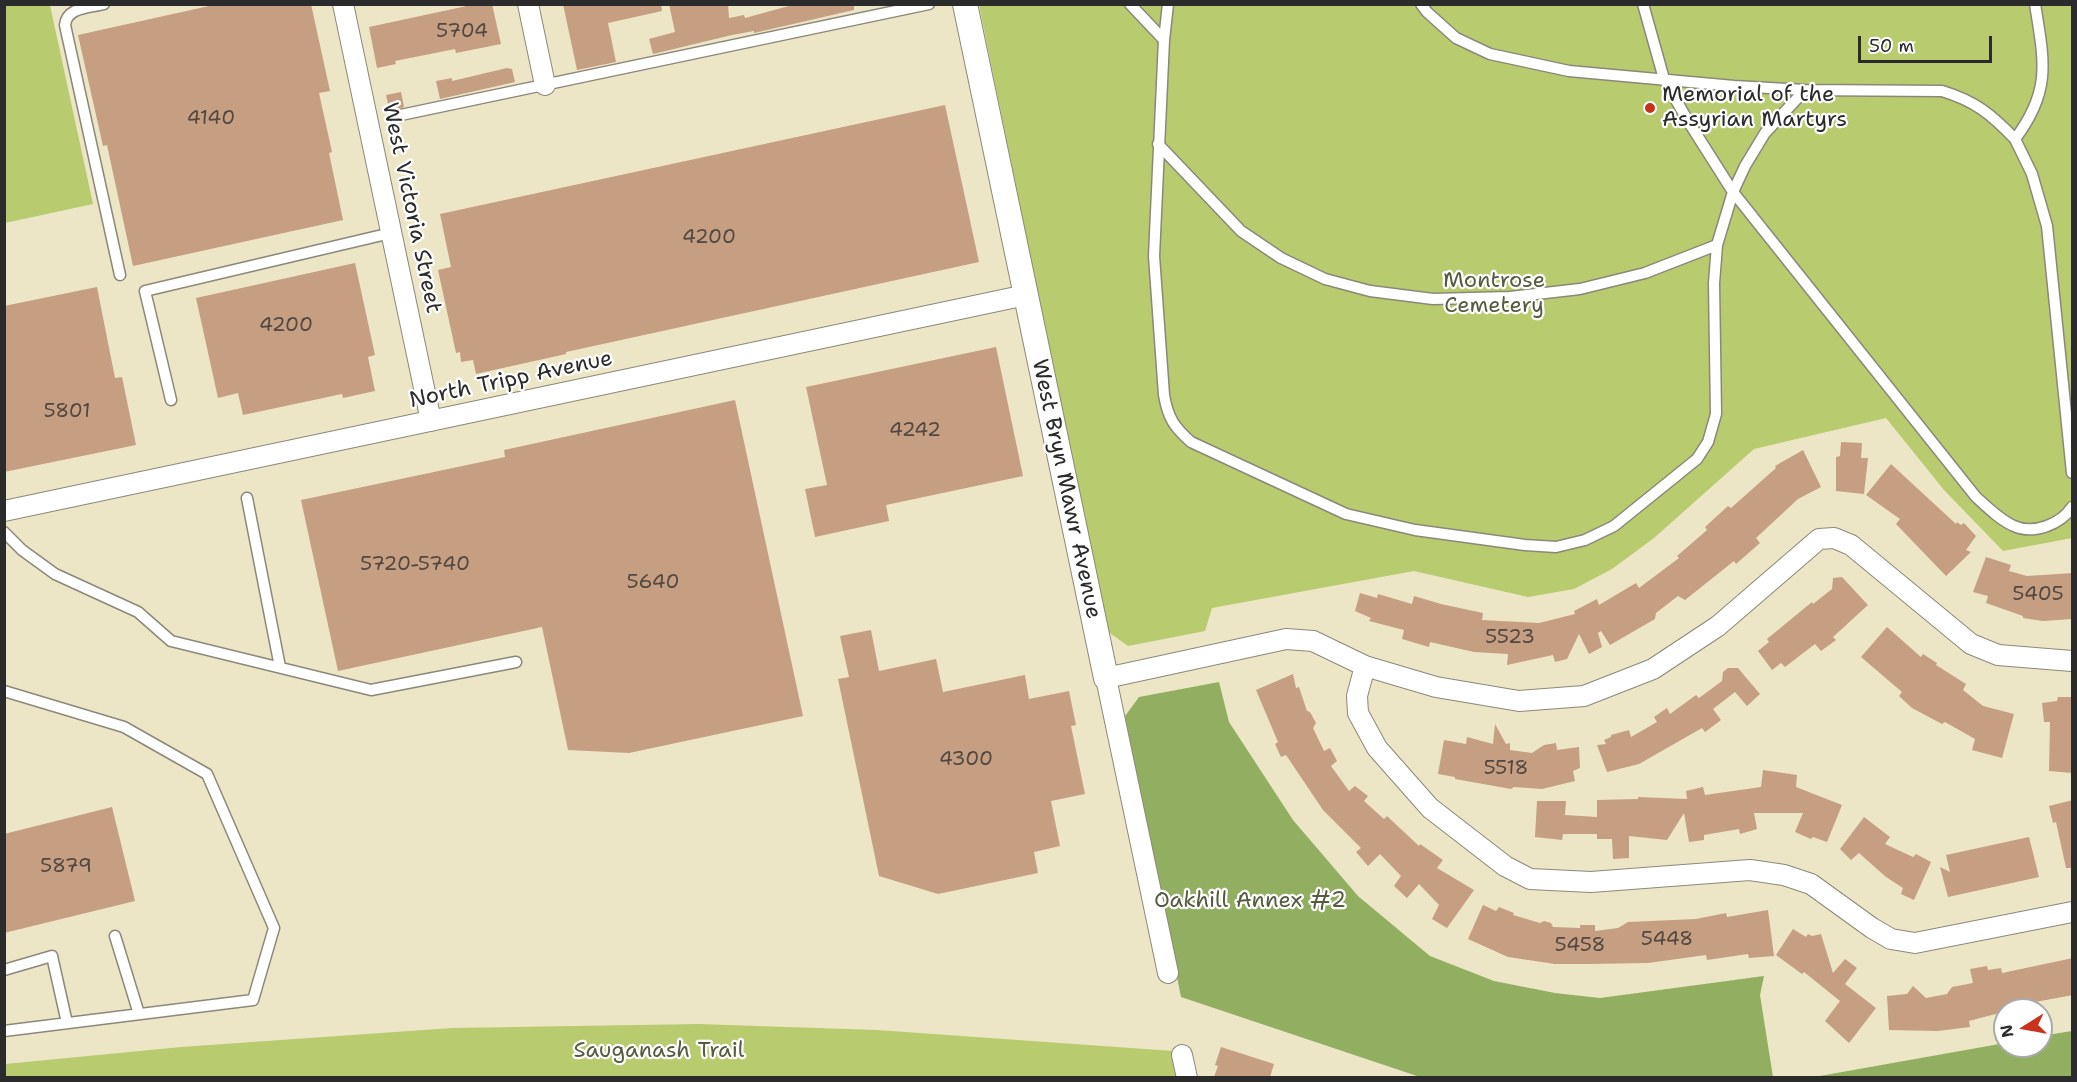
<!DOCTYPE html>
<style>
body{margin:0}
#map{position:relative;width:2077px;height:1082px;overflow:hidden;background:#ece6c7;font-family:"Shantell Sans",sans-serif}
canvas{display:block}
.frame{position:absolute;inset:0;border:6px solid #2b2b2b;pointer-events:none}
.north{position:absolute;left:1993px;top:998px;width:60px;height:60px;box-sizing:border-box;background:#fff;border:2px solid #aaa;border-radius:50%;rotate:259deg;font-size:16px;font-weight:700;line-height:24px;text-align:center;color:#2b2b2b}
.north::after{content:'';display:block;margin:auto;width:21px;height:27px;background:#c8321e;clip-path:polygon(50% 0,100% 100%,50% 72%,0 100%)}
.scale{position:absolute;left:1858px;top:36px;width:134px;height:27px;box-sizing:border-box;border:3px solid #2b2b2b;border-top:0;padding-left:8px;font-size:18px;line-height:21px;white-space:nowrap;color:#2b2b2b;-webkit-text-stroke:4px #fff;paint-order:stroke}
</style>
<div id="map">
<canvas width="2077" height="1082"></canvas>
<div class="frame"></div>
<div class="north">N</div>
<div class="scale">50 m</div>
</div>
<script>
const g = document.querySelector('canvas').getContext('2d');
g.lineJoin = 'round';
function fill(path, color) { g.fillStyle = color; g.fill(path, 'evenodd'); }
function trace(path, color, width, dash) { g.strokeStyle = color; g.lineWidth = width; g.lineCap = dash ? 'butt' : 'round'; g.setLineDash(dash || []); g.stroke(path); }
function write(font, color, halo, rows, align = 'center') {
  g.font = font + ' "Shantell Sans",sans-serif'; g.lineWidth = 4.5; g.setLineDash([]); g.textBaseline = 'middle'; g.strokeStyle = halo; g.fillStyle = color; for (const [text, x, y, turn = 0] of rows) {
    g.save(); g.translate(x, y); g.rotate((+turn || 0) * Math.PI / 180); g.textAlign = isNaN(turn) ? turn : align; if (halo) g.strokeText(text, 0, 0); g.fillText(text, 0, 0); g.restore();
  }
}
fill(new Path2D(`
 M4,5H50L93,204L5,223Z
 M979,5H2072V538L2003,551L1944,490L1886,418L1754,449L1654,538L1612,569L1574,589L1528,597L1414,571L1212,608L1205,631L1128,646L1107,631Z
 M698,1024L877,1030L1173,1051L1179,1077L5,1078V1064L181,1047L452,1028Z`), '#b8cb6e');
fill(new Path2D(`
 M1219,682L1229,722L1293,820L1358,896L1430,956L1494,981L1555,993L1600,998L1764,976L1760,995L1773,1077H1420L1181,997L1125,716L1139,697Z
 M2072,1031V1077H1814L2005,1043V1046H2041V1036Z`), '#92af61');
fill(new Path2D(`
 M218,4H311L330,91L319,93L332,152L329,153L343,220L133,266L107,145L103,146L78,35Z
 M476,4H492L501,44L456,53L455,49L395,61L396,64L377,68L369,27Z
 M563,4H661L662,11L608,23L616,62L577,70Z
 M669,4H728L729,18L744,15L745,18L796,4H854V10L754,33V31L732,35L653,54L649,39L675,32Z
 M507,68L512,69L515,82L440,99L436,81L452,78V81Z
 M401,92L404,107L390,112L386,95Z
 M945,105L979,262L566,352V354L476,374L473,360L461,362L460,352L456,353L438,270L451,267L440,214Z
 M355,263L375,355L368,357L375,391L343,398L342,394L243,415L238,393L218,398L196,298Z
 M97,287L115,378L122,377L136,445L4,472V306Z
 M996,347L1023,476L886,505L889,521L815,537L805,489L827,485L806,387Z
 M735,400L803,716L629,753L568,750L542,627L338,671L301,500L505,457L504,450Z
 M1841,442L1862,443L1861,458H1868L1864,494L1836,491V457L1840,456Z
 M1803,450L1821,487L1798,499L1756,538L1760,543L1736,564L1734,561L1685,600L1678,596L1656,613L1655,619L1610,645L1601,631L1598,633L1602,647L1589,654L1579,634L1567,659L1555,662L1553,655L1507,665L1508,654L1474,652L1430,642L1429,647L1402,639L1404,630L1369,621L1371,618L1355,611L1360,593L1377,598L1378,594L1412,604L1414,596L1441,604L1483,613L1482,620L1539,623L1575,614L1574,611L1597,599L1599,605L1636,583L1639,588L1679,558L1677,556L1707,530L1705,527L1728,506L1731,508L1776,468L1775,466Z
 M1891,464L1956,524L1957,522L1961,525L1964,523L1976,536L1966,550L1971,552L1946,576L1896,524L1900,519L1866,495Z
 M1986,557L2011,565L2009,571L2027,576L2073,573V619L2043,621L2023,618V616L1986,603L1988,596L1973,592Z
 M1842,577L1868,605L1833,637L1836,640L1821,651L1815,644L1785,667L1781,663L1772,670L1758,651L1769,642L1767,639L1812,602L1813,604L1832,589L1833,578Z
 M1887,627L1921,657L1923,654L1937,663L1936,665L1966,684L1963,690L1983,706L2014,714L2002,758L1972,750L1975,739L1945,722L1942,724L1912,708L1899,696L1902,692L1861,657Z
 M871,630L879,671L936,659L943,692L1025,675L1029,699L1069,691L1076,725L1071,726L1085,794L1051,801L1060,846L1034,852L1038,873L938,894L879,876L838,679L849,677L840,636Z
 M1728,668H1738L1760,694L1747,706L1735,692L1713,709L1721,720L1705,732L1702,728L1639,764L1607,772L1597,745L1606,744L1604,740L1611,737V735L1629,730L1631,737L1657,722L1654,717L1667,708L1670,714L1696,695L1699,698L1722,681L1723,672Z
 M1293,674L1296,688L1299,687L1307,711L1310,712L1316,723L1313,728L1324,751L1330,748L1337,761L1331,766L1349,791L1355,786L1368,796L1364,801L1384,819L1387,816L1419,846L1420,844L1443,860L1437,868L1474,890L1447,928L1432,919L1439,905L1419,884L1407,898L1394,886L1401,876L1380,854L1368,866L1356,852L1361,848L1323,810L1286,755L1281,757L1275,744L1278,742L1256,690Z
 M2058,697H2073V773L2049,771L2050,722H2044L2042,703L2057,701Z
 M1495,724L1506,744L1510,743V750L1532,753L1544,745L1556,743L1557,750L1579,747L1580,768L1573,771L1575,781L1542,789L1514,787L1511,789L1455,779V777L1438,774L1444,740L1466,744L1467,737L1493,744Z
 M1763,770L1797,775L1796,787L1842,805L1827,842L1813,837L1811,839L1795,832L1803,813H1754L1757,829L1740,834L1739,829L1704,835V840L1689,842L1684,813L1667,840L1629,836V858L1613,859L1612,839H1597V834H1563L1562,840L1535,837L1537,801H1566L1565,815L1597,817V800L1638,799V797L1687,799L1686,791L1703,787L1705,795L1761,787Z
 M2073,800V868H2066L2056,822L2053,823L2049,806Z
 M112,807L135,901L4,933V834Z
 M1864,817L1890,837L1885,844L1913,857L1916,854L1931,862L1914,900L1901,894L1903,888L1886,877L1859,853L1851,860L1840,849Z
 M2029,837L2039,877L1948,897L1940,867L1950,872L1946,855Z
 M1483,905L1496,911L1499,907L1514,913L1513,915L1540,923L1544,921L1551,923L1553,927L1580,928V925H1595V931L1618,928L1628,922L1696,919L1726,913L1727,917L1768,910L1774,956L1749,958L1748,954L1707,960L1706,955L1648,963L1589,964H1555L1508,957L1468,939Z
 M1793,929L1806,937L1808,934L1812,936L1821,934L1833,973L1845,959L1857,968L1845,984L1876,1008L1849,1043L1825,1021L1840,1001L1804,972L1802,974L1776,955Z
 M2073,958V995L2003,1008V1012L1969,1021L1970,1027L1938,1031L1889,1030L1887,996L1907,994L1913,986L1926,998L1947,994L1952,987L1973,983L1970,969L1987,966L1988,970L2001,968L2002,973Z
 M1221,1047L1274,1064L1270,1077H1214L1218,1066L1215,1065Z`), '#c69e82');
const service = new Path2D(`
 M104,4C89,8 67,7 65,25L120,275
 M1130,4L1164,40
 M1168,4L1164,40L1154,256L1164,395C1168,418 1174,427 1191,442L1346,514L1415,530L1525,545L1556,547L1585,540L1614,526L1697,459L1708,442L1716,414L1714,283L1717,245L1733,192L1745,166L1765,133L1805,90
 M1421,4L1427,12L1456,38L1490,54L1569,71L1734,86L1805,90L1942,91C1975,101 1991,114 2015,139C2052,90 2044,61 2035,4
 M1643,4L1664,79L1688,121L1733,192L1976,497C1987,507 2000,520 2014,526C2034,535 2061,524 2072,507
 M396,116L929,4
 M2015,139L2032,174L2047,226L2072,473
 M1158,144L1241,231L1281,258L1325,279L1370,291L1433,299L1510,297L1580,289L1645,273L1717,245
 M171,400L145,291L391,233
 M247,498L280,667
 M4,532L22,550L55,574L138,612L171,641L371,690L516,662
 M4,691L124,727L207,774L274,928L253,1000L4,1031
 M115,936L139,1014
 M4,970L52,956L67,1023`);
const minor = new Path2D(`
 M343,4L431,421
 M528,4L545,85
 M4,511L1026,295
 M1365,666L1357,696L1358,713L1377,748L1430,808L1505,866L1530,879L1591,882L1750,870L1784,875L1811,884L1872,928L1891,939L1915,943L2072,912
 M1168,973L1106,678L1286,639L1313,641L1365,666L1436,687L1519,701L1584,696L1653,669L1718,626L1819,539L1834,538L1851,545L1971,644L1998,655L2072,661
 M1182,1055L1187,1078`);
const tertiary = new Path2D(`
 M965,4L1106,678`);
trace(service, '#8c8879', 13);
trace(minor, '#8c8879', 22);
trace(tertiary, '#8c8879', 26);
trace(service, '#fff', 10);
trace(minor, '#fff', 20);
trace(tertiary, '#fff', 24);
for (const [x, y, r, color] of [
 [1650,108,6,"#c8321e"]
]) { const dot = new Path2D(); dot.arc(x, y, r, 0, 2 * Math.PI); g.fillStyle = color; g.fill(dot); trace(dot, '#fff', 2); }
write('20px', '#524841', null, [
 ["5704",462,32],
 ["4140",211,119],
 ["4200",709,238],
 ["4200",286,326],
 ["5801",67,412],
 ["4242",915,431],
 ["5720-5740",415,565],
 ["5640",653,583],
 ["5405",2038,595],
 ["5523",1510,638],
 ["4300",966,760],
 ["5518",1506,769],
 ["5879",66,867],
 ["5448",1667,940],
 ["5458",1580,946]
]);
write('22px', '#2b2b2b', '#fff', [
 ["Memorial of the",1662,95],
 ["Assyrian Martyrs",1662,120]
], 'left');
write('22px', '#2b2b2b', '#fff', [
 ["West Victoria Street",411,208,78],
 ["North Tripp Avenue",511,380,-12],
 ["West Bryn Mawr Avenue",1066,489,78]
]);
write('22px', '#555b3f', '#fff', [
 ["Montrose",1494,281],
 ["Cemetery",1494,306],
 ["Oakhill Annex #2",1250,901],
 ["Sauganash Trail",659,1051]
]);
</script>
